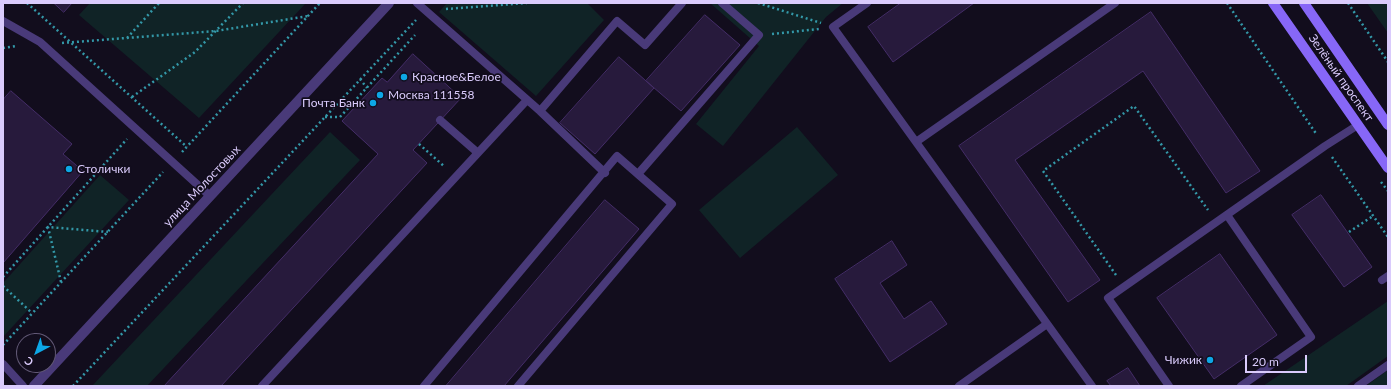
<!DOCTYPE html>
<meta charset="utf-8">
<style>
body{margin:0}
#map{position:relative;width:1391px;height:389px;overflow:hidden;background:#120d1d;font-family:Lato,sans-serif}
canvas{display:block}
.frame{position:absolute;inset:0;border:4px solid #dacbfc;pointer-events:none}
.north{position:absolute;left:16px;top:333px;width:40px;height:40px;box-sizing:border-box;background:#120d1d;border:1px solid #625976;border-radius:50%;rotate:221deg;font-size:11px;font-weight:700;line-height:16px;text-align:center;color:#dacbfc}
.north::after{content:'';display:block;margin:auto;width:14px;height:18px;background:#0da7e6;clip-path:polygon(50% 0,100% 100%,50% 72%,0 100%)}
.scale{position:absolute;left:1245px;top:355px;width:62px;height:18px;box-sizing:border-box;border:2px solid #dacbfc;border-top:0;padding-left:5px;font-size:12px;line-height:14px;white-space:nowrap;color:#dacbfc;-webkit-text-stroke:3px #120d1d;paint-order:stroke}
</style>
<div id="map">
<canvas width="1391" height="389"></canvas>
<div class="frame"></div>
<div class="north">С</div>
<div class="scale">20 m</div>
</div>
<script>
const g = document.querySelector('canvas').getContext('2d');
g.lineJoin = 'round';
function fill(path, color) { g.fillStyle = color; g.fill(path, 'evenodd'); }
function trace(path, color, width, dash) { g.strokeStyle = color; g.lineWidth = width; g.lineCap = dash ? 'butt' : 'round'; g.setLineDash(dash || []); g.stroke(path); }
function write(font, color, halo, rows, align = 'center') {
  g.font = font + ' Lato,sans-serif'; g.lineWidth = 3.5; g.setLineDash([]); g.textBaseline = 'middle'; g.strokeStyle = halo; g.fillStyle = color; for (const [text, x, y, turn = 0] of rows) {
    g.save(); g.translate(x, y); g.rotate((+turn || 0) * Math.PI / 180); g.textAlign = isNaN(turn) ? turn : align; if (halo) g.strokeText(text, 0, 0); g.fillText(text, 0, 0); g.restore();
  }
}
fill(new Path2D(`
 M90,3H306L199,118L79,15Z
 M447,3H587L604,20L536,96L439,12Z
 M710,3H843L826,17L723,146L696,124L759,46Z
 M1367,3H1388V33Z
 M797,127L838,175L740,258L699,210Z
 M330,132L360,160L147,386H92Z
 M100,175L129,200L3,337V283Z
 M1388,301V356L1346,386H1263Z
 M1388,370V386H1366Z`), '#102326');
const building = new Path2D(`
 M54,3H72L64,12Z
 M901,3H974L893,62L868,27Z
 M1151,12L1260,171L1226,193L1143,71L1015,160L1100,280L1068,302L959,146Z
 M705,15L740,45L681,111L646,81Z
 M413,54L461,98L413,150L427,163L221,386H164L378,154L342,121L382,78L387,82Z
 M619,57L654,88L595,154L560,123Z
 M11,91L72,144L63,154L83,171L3,263V100Z
 M1321,195L1372,267L1344,287L1292,215Z
 M605,200L639,229L504,386H446Z
 M892,241L907,265L880,283L904,319L931,301L947,324L890,362L835,279Z
 M1220,254L1277,335L1214,379L1157,298Z
 M1128,368L1140,386H1111L1107,381Z`);
fill(building, '#271a3c');
trace(building, '#442d67', 1);
trace(new Path2D(`
 M27,3L187,147
 M758,3L821,23
 M1227,3L1317,135
 M1348,3L1388,62
 M446,9L527,3
 M772,34L819,29
 M127,38L159,3
 M62,43L216,31L308,16
 M3,48L16,46
 M360,79L367,88
 M132,97L195,52L243,3
 M325,117H340L415,35
 M419,144L445,167
 M182,152L320,3
 M1332,157L1388,237
 M1381,182L1388,191
 M1349,232L1373,216
 M1116,275L1043,171L1134,106L1208,210
 M3,277L127,139
 M61,282L48,227L108,232
 M3,286L32,313
 M3,345L163,172
 M73,386L416,20`), '#3398a8', 2.5, [2, 3]);
trace(new Path2D(`
 M417,3L540,111L605,173
 M867,3L833,27L1092,386
 M3,21L40,42L210,196
 M540,111L617,21L645,45L682,3
 M440,120L478,153
 M916,142L1115,3
 M638,174L759,35L722,3
 M1227,215L1311,337L1241,386
 M1382,280L1388,276
 M3,364L23,386
 M262,386L527,100
 M424,386L617,156L672,204L518,386
 M959,386L1047,324
 M1169,386L1108,298L1325,146L1358,125
 M1358,386L1388,365`), '#493a79', 8);
trace(new Path2D(`
 M34,386L389,3`), '#493a79', 10);
trace(new Path2D(`
 M1273,3L1388,168
 M1304,3L1388,125`), '#8767f7', 10);
for (const [x, y, r, color] of [
 [404,77,4,"#0da7e6"],
 [380,95,4,"#0da7e6"],
 [373,103,4,"#0da7e6"],
 [69,169,4,"#0da7e6"],
 [1210,360,4,"#0da7e6"]
]) { const dot = new Path2D(); dot.arc(x, y, r, 0, 2 * Math.PI); g.fillStyle = color; g.fill(dot); trace(dot, '#120d1d', 1.5); }
write('12px', '#dacbfc', '#120d1d', [
 ["Красное&Белое",412,77],
 ["Москва 111558",388,95],
 ["Почта Банк",365,103,"right"],
 ["Столички",77,169],
 ["Чижик",1202,360,"right"]
], 'left');
write('12px', '#dacbfc', '#120d1d', [
 ["Зелёный проспект",1341,78,55],
 ["улица Молостовых",202,186,-47]
]);
</script>
